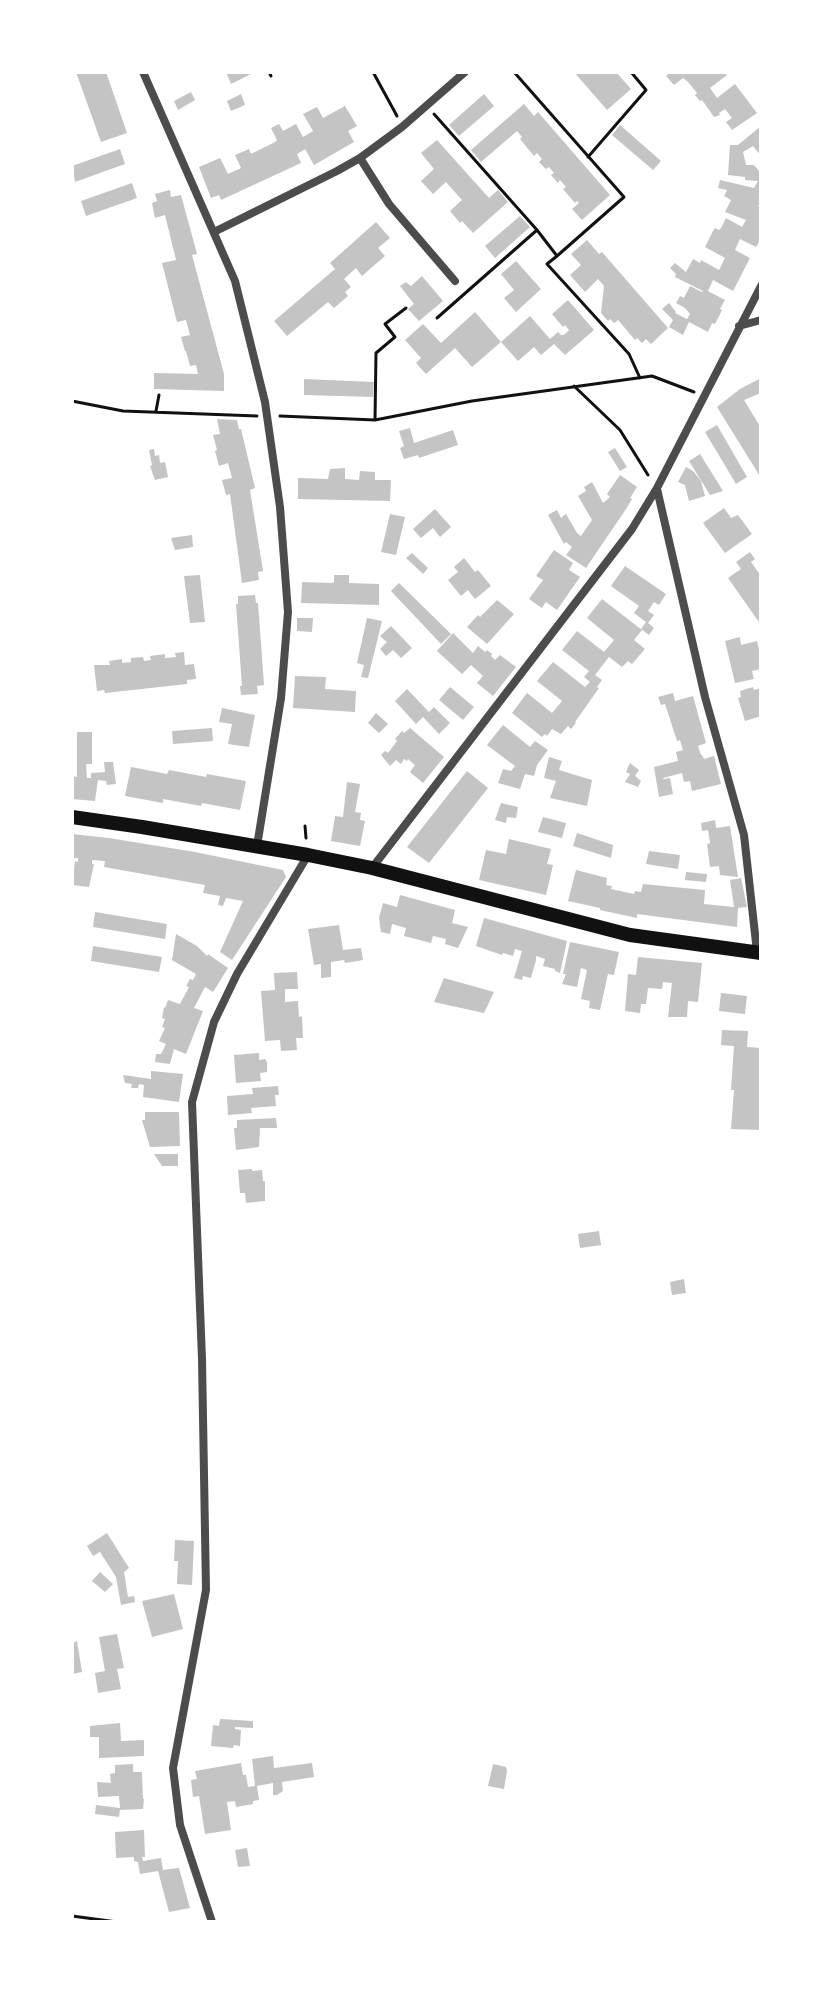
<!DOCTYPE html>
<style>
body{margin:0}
#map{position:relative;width:833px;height:1994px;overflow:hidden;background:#fff;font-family:"Source Sans 3",sans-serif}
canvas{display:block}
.frame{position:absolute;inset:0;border:74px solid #fff;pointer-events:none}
</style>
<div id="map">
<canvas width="833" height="1994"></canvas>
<div class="frame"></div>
</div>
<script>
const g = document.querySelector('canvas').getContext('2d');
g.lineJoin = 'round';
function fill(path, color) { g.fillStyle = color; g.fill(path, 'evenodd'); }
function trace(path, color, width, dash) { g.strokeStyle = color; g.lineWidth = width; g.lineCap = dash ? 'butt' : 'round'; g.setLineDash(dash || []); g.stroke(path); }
fill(new Path2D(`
 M76,72H106L127,133L101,142Z
 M226,72H255L231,84Z
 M574,72H616L631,89L607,110Z
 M671,72H724L727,75L710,88L717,98L735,84L757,113L732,130L726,122L732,118L725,109L719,113L720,115L714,117L702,100L700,101L695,95L697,93L688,82L683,78L674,85L666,76Z
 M191,92L195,100L178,110L174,101Z
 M241,94L245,105L231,111L227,101Z
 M484,94L494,106L459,136L449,125Z
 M524,104L534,116L538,112L610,195L582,220L572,209L579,203L577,201L575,203L563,189L566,187L560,180L558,183L551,175L554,173L549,167L546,169L539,162L542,159L537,153L534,156L520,139L522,137L517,131L481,162L471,150Z
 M345,106L357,126L348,131L354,142L314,165L305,149L297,154L301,163L221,200L219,195L211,198L199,167L220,158L228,174L241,168L235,155L249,149L251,154L275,142L277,140L271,128L279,124L283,131L296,124L303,137L313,131L303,114L317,107L323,118Z
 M620,125L661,161L653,170L612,135Z
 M761,126V156L753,146L743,152L746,165H754L761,173V202L758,206L761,208V239L756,247L740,239L735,250L750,258L733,291L713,280L708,291L725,300L720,309L722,310L715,324L712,323L708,332L689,322L683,335L669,327L673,320L662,309L669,303L676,312L675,313L687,319L690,314L685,308L676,303L680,296L684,298L690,286L702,292L703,291L675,277L676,274L670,268L675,263L686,272L693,259L700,263L701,260L719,270L725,258L705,247L713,231L715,228L719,230L721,228L726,218L742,227L746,220L725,212L731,200L724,196L727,190L718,188L720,180L754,188L758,181L745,180V177L728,175L730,145H738Z
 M437,140L489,198L498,190L508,202L473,233L462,221L460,223L450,211L462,200L446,182L433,194L421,181L434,169L421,153Z
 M120,149L125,164L75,182L72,166Z
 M132,183L137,198L86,216L81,201Z
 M170,190L171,197L181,195L197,254L192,255L224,374V391L154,389V373L198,374L196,365L190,366L186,351H185L181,337L190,335L186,320L177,322L162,263L176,260L165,215L155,218L152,203L157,201L155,194Z
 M520,216L530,227L495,258L485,246Z
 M376,222L390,238L378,248L385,256L362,276L356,268L344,279L351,287L345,292L348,296L334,308L328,302L287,336L274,321L335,269L330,263Z
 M587,240L599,254L602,252L668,328L651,344L646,339L642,343L637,338L635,340L618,320L614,323L610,319L608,321L601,313L604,286L598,279L585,292L570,275L581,265L571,254Z
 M516,261L541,289L516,312L504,298L514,290L501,274Z
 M422,276L443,301L419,321L408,309L414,304L400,286L406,282L411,286Z
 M568,300L594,330L565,355L554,344L541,355L534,347L518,361L501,342L472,367L455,348L426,374L416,363L421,358L405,340L423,324L441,343L475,312L501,342L530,316L550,339L558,332L561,335H564L569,330L565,325L563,327L552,314Z
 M761,378V393L744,400L761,428V478L717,407L740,389Z
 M304,379L374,382L373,397L304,395Z
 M217,419L237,420L239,429H241L255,488L250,490L263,571L258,572L259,580L242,583L230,494L226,495L222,480L232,478L228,463L219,466L215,451L217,450L213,435L220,434Z
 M717,425L747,477L736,484L705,432Z
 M410,428L414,443L453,430L458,445L419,458L418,455L404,459L400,448L404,446L399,431Z
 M615,448L627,467L620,471L608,452Z
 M154,449L155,456L159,455L160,463L165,462L168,477L155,480L150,466L152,465L149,450Z
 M700,454L723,491L710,495L689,461Z
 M686,467L693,471L701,481L705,496L689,501L685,485L678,482Z
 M345,468V479L359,480L360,471L375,472V480H391L390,501L298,499V478L328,479L330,469Z
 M620,475L637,487L630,498L632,499L626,509L586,568L566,555L572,547L566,542L564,544L548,515L557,510L561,518L566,514L577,533L581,536L592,520L578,496L586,491L584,487L592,482L603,503L610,497L607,494Z
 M724,508L731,518L738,515L752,534L725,553L703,523Z
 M435,509L451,527L440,537L433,528L421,538L413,529Z
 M390,514L405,517L396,555L381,552Z
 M192,535L193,547L175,550L171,538Z
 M554,550L573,563L569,570L580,577L557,610L546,602L542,608L529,599L543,580L536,576Z
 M750,552L755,559L751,562L761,576V625L728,578L741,569L736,562Z
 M412,553L428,568L423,574L406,558Z
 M464,558L475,572L478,570L491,586L475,599L468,590L461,596L448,580L458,572L454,567Z
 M625,566L666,594L659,605L654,602L648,611L654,615L648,623L654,628L649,635L641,629L646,622L634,613L639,606L611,586Z
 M200,575L205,622L190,623L184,576Z
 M334,575H349V583L379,584V605L301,603L302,582L332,583L334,582Z
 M399,583L451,634L441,644L391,591Z
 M255,595L256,603H258L264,685L257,686L258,694L241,695L240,686H242L236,604H238V596Z
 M602,599L642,630L634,640L645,649L632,664L628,661L622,667L609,657L595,675L602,680L597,687L599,688L575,722L576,723L571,729L568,726L561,734L552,729L547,736L545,734L542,737L512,713L527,693L552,713L562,701L537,681L553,662L585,687L590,682L584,677L589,671L562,650L577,631L604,652L614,640L587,618Z
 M497,600L514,614L487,644L467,627L478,615L480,617Z
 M297,618H313L312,632L297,631Z
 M367,618L382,621L368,678L361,677L364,665L357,663Z
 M391,626L412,648L401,658L393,650L386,656L380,649L387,642L380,636Z
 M453,633L473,653L478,646L485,652L487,650L492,654L491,656L495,660L500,655L516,667L493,696L477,683L483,676L471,665L462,674L437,651Z
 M740,637L741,645L757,641L761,658V669L752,671L754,679L735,683L725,641Z
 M184,652L185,665L194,664L196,679L187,680V684L105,693L104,690L97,691L94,665H110L109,661L122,659V663L131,662V658L143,657L144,661L151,660L150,656L165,654V658L176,657L175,653Z
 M295,676L326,677L325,689L356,691L355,712L293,708Z
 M450,687L474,707L463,720L439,700Z
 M753,687L754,690L761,688V716L745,721L738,698L741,697L740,691Z
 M407,689L429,712L434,707L450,723L439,734L423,717L416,724L395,701Z
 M673,693L675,701L693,696L706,743L698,746L701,755H702L704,759L714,756L721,784L692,791L690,781L684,782L682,773L663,778L664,779L670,778L673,794L659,797L654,767L678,761L676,752L683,750L680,740L677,741L665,704L661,705L658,697Z
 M222,708L255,715L249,747L228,744L232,724L219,722Z
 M376,713L388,724L379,733L368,723Z
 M503,725L530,747L535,741L548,750L537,765L534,776L525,774L520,789L498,783L503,769L511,771L515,766L487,745Z
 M212,728L213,741L173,744L172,731Z
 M410,728L444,757L423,783L410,772L415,765L408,759L407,761L404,759L401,764L396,760L390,766L381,755L385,751L388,753L397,741L395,739L402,731L404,733Z
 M77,732H92V764H86L87,778H91V773L105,772L104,762H113L116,784L107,785L106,781L98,780L95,801L72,799V776L77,777Z
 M549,757L562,761L559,770L592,780L587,806L550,798L556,781L544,778Z
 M630,763L639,770L635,776L641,781L638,787L625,782L630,774L626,772Z
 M131,767L167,774L169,770L206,777L207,774L246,781L240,810L202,803L201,806L163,799V803L125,796Z
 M467,771L488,788L429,863L407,847Z
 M347,782L360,784L355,812L361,813L360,820L365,821L360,846L331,841L335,816L343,817Z
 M501,803L518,807L516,818L507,817L506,823L495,820Z
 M543,817L566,823L562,838L538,832Z
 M715,820L716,828L730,826L738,877L720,875L719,866L710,867L707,844L710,843L708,830L702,831L701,823Z
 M577,833L613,845L611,858L573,846Z
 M72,834L109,838L195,852L283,870L286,877L232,960L220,952L243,901L226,898L223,906L218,905L220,896L203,893L205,885L104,867L105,861L92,860V864H94L89,887L72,885L75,861L78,862V858H72Z
 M509,839L551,849L547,864L553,865L546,895L479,880L486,850L506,854Z
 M649,851L680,855L678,869L646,864Z
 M576,870L607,878L606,885L612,886L611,889L634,894L635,891L641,892L643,884L705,890L704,904L734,907L730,880L741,878L747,907L738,908L737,927L637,914V918L600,910V908L568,901Z
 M686,872L707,874L706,882L685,880Z
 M400,895L455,910L452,923L468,927L458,948L445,944L446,939L433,936L431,943L404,936L406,928L392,924L390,934L381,932L379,918L383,903L397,907Z
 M95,912L167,924L165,939L93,927Z
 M484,918L567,941L560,973L555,971V969L543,966L545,959L536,956V960L531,978L523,976L522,980L514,978L522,951L515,949L513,956L503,953L502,955L476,946Z
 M339,925L343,950L361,948L363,960L345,963L344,960L331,962V977L321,978V964L314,965L308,929Z
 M176,934L197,946L207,956L208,954L228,968L213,992L205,987L194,1008L203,1011L186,1054L174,1049L170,1064L155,1062L156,1054H161L166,1044L159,1041L165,1028L162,1027L165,1019L162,1018L164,1007L165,1008L168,1000L180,1004L189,987L186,986L190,979L193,980L196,974L172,960Z
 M570,942L619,952L614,975L608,974L600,1010L589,1008L590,1001L581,999L587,970L581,968L577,987L562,984L566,974H563Z
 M93,946L162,957L159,972L91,961Z
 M638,957L702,963L698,1002L688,1001L687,1017H668L672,983L663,982L662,989L648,988L646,1004H641L640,1013L625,1011L628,974L636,975Z
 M297,972L298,989H285V1002L298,1001L299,1017L302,1016L303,1038H296L297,1050L281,1051L280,1040L265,1041L261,991L275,990L274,973Z
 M444,978L494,992L484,1013L434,1002Z
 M721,993L747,996L745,1014L719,1011Z
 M722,1030L748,1031L747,1047L761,1048V1130L731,1129L734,1090H731L734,1046L721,1045Z
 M259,1053V1060L265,1059L267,1062V1072L260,1073L261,1081L236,1083L234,1055Z
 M151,1071L183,1074L179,1102L143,1097L144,1085L139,1084L138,1088H131L132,1084L125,1083L123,1075L151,1079Z
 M278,1086L279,1095H275L276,1106L251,1108L252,1113L228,1115L227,1096L253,1094L252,1088Z
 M145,1112H179L180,1146L150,1147L142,1120H145Z
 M276,1118L277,1128H260L259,1147L236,1150L234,1128H237V1120Z
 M154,1154H178V1166H162Z
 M252,1169V1171L262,1170L263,1181H265V1201L246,1203L245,1193H240L238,1170Z
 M599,1231L601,1245L580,1248L578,1234Z
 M684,1279L686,1293L672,1295L670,1282Z
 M107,1533L129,1568L124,1572L128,1597L134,1596L135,1602L121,1605L116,1577L100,1552L93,1556L87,1546Z
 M175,1540L194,1541L192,1585L177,1584L178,1561H174Z
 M100,1572L113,1584L105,1592L92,1581Z
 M174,1594L183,1629L152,1637L142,1601Z
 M117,1634L124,1668L117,1669L121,1689L98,1693L95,1673L105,1671L99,1637Z
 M77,1641L82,1672L72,1674V1643Z
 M220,1719L253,1721V1728L235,1727V1729L241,1730L240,1746L234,1745L233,1748L211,1746L213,1725L219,1726Z
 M120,1723L121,1741L144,1740V1756L99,1758V1737H90V1726Z
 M273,1756L274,1768L312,1763L314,1777L282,1782L283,1791L277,1795H273V1783L257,1786L259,1800L253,1801V1804L236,1807L235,1801L227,1802L231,1830L205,1834L199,1796L193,1797L191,1780L197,1779L195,1771L241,1763L243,1775H246L248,1787L255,1786L252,1759Z
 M133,1764V1772H142L143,1799H144L143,1809L120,1810L119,1817L95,1814L96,1805L120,1808L119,1796L98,1797L97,1782L111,1783L110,1774L115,1773V1765Z
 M493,1764L506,1767L507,1771L504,1789L488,1786Z
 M144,1830L145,1857H142L143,1861L161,1858L163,1870L179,1868L190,1908L169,1912L158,1871L140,1874L138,1862L134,1861V1857L116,1858L115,1832Z
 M247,1848L250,1866L238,1867L235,1850Z`), '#c4c4c4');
trace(new Path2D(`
 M269,72L271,76
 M373,72L397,116
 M514,72L624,197L557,256
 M434,114L537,230L557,256L547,264L629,354L640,378
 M588,157L646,90L631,72
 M437,318L537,230
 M574,386L620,430L648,475
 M72,401L123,411L257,416
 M156,411L159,395
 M280,416L375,420L472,401L652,376L694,392
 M375,420L376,353L395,337L385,324L406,308
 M305,826L306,838
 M72,1916L117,1922`), '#111', 3);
trace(new Path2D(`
 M143,72L235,281L265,402L280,507L288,612L281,698L257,846
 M360,158L389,204L455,281
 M214,232L337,171L360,158L402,127L465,72
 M739,326L761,320
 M657,489L705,697L744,835L757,952
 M372,868L632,529L657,488L761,286
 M212,1922L180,1825L173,1768L206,1590L202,1359L192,1102L214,1022L237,974L308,855`), '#4c4c4c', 8);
trace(new Path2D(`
 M72,817L142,827L308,855L372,868L630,935L761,953`), '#111', 14);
</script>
